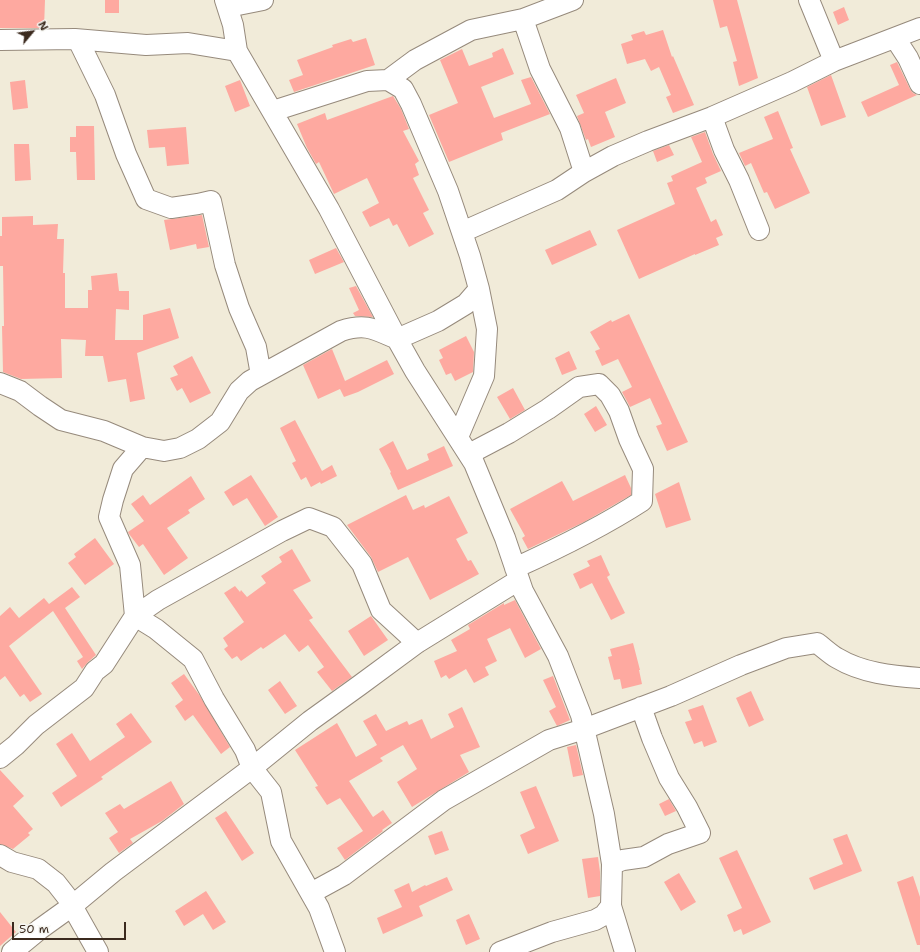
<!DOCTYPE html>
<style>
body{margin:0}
#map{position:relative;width:920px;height:952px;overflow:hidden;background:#f1ebd9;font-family:"Shantell Sans",sans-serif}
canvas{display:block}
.north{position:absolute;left:12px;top:12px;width:40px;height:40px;-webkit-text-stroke:3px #f6f6f2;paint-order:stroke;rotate:61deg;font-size:11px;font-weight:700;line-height:16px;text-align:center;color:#3b2a1e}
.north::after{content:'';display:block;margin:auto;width:14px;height:18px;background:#3b2a1e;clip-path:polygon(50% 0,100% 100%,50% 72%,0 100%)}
.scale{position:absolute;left:12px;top:922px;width:114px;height:18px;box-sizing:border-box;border:2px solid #3b2a1e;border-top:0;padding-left:5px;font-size:12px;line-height:14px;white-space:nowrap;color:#3b2a1e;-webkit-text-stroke:3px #f6f6f2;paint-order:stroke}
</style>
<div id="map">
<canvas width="920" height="952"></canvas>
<div class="north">N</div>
<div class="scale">50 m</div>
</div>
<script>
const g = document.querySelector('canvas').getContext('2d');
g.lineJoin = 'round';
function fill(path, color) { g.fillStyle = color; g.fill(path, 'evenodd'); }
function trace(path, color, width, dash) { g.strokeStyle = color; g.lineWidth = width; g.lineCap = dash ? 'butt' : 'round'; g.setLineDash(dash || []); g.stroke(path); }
fill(new Path2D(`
 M0,0H45L44,28H0Z
 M105,0H119V13H105Z
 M713,0H737L758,78L739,86L733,62L737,61L727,26L720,28Z
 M844,7L849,20L838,25L833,12Z
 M663,30L672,57L673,56L694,105L673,113L666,97L671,95L659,67L651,71L645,59L627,64L621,44L633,40L631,35L644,31L646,35Z
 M366,38L375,65L294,92L289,80L303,75L297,60L333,47L332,45L351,39L353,42Z
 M503,48L514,74L481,87L494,118L531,104L521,80L531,77L550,114L501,133L503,140L449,162L429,115L458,103L440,60L462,49L469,66L493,57L492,53Z
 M897,62L910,89L913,93L917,95L868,117L861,102L899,85L890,65Z
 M831,75L846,117L821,126L807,87Z
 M616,78L626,103L605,112L615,137L591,147L588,139L586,140L577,116L584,113L576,95Z
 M25,80L28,108L13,110L10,82Z
 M240,80L250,106L235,112L225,86Z
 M393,96L401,109L409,129L403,131L419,161L415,164L419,175L413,178L429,210L423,213L434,234L409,247L397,224L393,226L389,218L370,227L362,212L379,203L367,178L334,194L319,162L316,164L307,148L297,124L325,113L327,120Z
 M778,111L793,148L790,149L810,193L775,209L767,192L764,193L751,163L745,166L739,153L773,139L764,117Z
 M76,126H94L95,180H77L76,152H70V137H76Z
 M186,127L189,164L167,166L165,147L149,148L147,130Z
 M705,132L713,154L721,171L705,178L707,183L696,188L711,222L716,219L723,235L716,238L719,245L695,255V254L639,279L617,230L675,204L667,183L673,181L671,176L702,162L691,137Z
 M14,144H29L31,180L15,181Z
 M669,145L674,155L657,162L653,151Z
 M202,215L209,247L197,249L196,244L170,250L164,220Z
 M33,216V225L58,224L57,239H64L63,273H65V308H88V290H92L91,276L117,273L119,291H129V310L116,309L115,340H143V315L170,308L179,338L137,353L145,399L130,402L126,379L108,382L103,356H85L86,340L61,339L62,378L21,379L3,372L2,326H4L3,266H0V236H2V217Z
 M590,230L597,245L552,265L545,250Z
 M336,248L344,262L315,274L309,260Z
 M356,286L373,317L355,316L353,313L359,310L349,288Z
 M629,314L688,442L667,451L656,426L662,424L650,398L630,407L622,392L632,387L618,359L602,366L595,351L600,349L590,332L611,320L612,322Z
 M466,336L474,352L473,372L455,381L451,373L446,375L439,360L443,358L439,350Z
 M332,349L345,381L387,360L394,374L358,392L344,397L340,389L318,399L303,365Z
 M569,351L577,369L562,375L555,358Z
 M192,356L211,393L190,403L182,388L177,391L170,378L178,375L173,366Z
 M513,388L525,410L510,419L497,397Z
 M596,406L607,425L595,432L584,414Z
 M295,420L322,471L332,465L337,476L321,484L320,482L311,487L306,477L301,480L292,463L296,461L280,428Z
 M393,441L407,470L429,460L427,454L444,446L453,466L398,490L390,473L391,472L379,449Z
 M251,475L278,517L265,526L247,498L233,506L224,492Z
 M625,475L631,488V495L584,522L528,549L522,538L525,536L510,509L562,481L573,501Z
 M191,476L205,499L188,510L190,513L167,528L188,558L164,575L143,544L139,547L129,534L128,532L144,521L131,504L143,495L150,505Z
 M679,482L691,520L666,528L655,494Z
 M406,495L413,510L424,505L425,508L449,496L468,533L456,539L468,561L471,560L479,574L430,600L408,557L378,572L371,557L347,525Z
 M95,538L114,564L85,585L68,563L76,557L74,554Z
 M292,549L311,581L293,590L313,618L309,620L352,677L332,691L317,672L324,667L308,645L299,652L285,634L263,649L261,647L241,661L237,656L232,659L224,649L228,646L223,638L244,622L224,593L235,586L240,592L241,590L247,597L266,583L261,576L282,562L279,557Z
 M601,555L610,575L607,577L625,613L611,620L592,583L580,589L573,574L590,566L587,561Z
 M72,587L80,597L65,608L96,655L88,662L82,669L77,661L83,657L53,611L9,646L42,694L30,702L24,694L20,697L5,676L0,680V616L10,607L19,618L44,598L49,604Z
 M515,600L541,649L525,658L510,628L487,639L497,661L485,667L489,675L474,683L466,669L449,679L446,675L441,678L434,661L457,651L451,640L470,629L468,625L504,603V605Z
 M371,616L388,640L364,656L348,631Z
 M633,643L640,670H639L642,684L622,689L620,679L614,680L608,657L612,656L610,649Z
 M184,674L200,696L230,747L221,754L193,715L185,721L175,706L183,700L171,683Z
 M553,676L570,720L557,726L549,711L556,707L543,680Z
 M280,681L297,706L285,714L268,690Z
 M751,691L764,720L749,727L736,698Z
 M703,705L717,742L704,747L702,741L694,744L685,722L692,720L688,710Z
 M462,707L480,747L460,755L469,772L412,807L397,782L417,769L403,745L380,758L383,761L349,781L373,817L383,810L392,823L382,830L383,831L345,860L337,848L363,831L340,798L327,805L315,787L318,786L295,750L337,723L356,757L377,745L363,721L376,714L386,731L407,721L409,725L422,719L431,739L454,727L448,714Z
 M131,713L152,742L101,777L103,779L61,807L52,793L77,776L56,744L72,733L90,761L125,737L116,724Z
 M576,745L583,775L573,777L567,747Z
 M0,770L24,796L13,806L33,829L28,833L30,835L13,849L0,844Z
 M171,781L184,804L162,821L130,839L133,843L119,853L109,838L118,832L105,813L120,804L124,809Z
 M536,786L559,841L528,854L520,835L535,828L520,792Z
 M669,799L676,811L665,816L659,804Z
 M226,811L254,853L242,861L215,818Z
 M442,831L449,850L435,855L428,836Z
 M847,834L862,871L814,890L809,878L843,864L833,839Z
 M737,850L771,922L743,935L741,929L734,932L727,915L742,908L719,858Z
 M598,857L600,872V896L588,898L582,859Z
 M679,873L696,902L681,911L664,882Z
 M913,876L920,897V945H917L897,882Z
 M447,877L453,890L419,906L423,916L383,934L377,918L402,907L394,890L409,883L412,892L425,885L426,886Z
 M206,891L226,922L213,930L203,914L184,926L175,911Z
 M0,912L16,932L0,946Z
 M469,914L480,939L466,945L456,920Z`), '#fea9a0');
const minor = new Path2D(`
 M225,0L233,25L237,51L329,209L397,339L415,371L474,463L505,538L523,591L558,656L581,715L604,814L612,864L611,906L604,915L595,920L552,932L500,952
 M809,0L834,61
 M228,7L263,0
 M523,19L540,69L570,128L584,172
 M895,38L908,58L920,84
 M75,39L80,44L105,95L126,154L146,199L171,208L198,204L211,201L225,265L239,308L256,347L261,375
 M0,40L75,39L146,45L188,43L237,51
 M388,80L415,60L471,30L523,19L573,0
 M712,117L724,150L739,180L759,230
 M462,232L557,190L584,172L613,156L648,141L712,117L792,82L834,61L920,28
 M0,383L20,391L40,406L61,420L104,431L142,447L164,451L180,448L198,439L220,422L239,391L250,381L341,331C366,323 374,329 397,339L438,321L466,304L479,289L470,256L448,191L411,104L403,89L388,80L367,81L273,111
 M458,437L484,376L487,329L479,289
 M469,454L509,433L548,409L579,387L599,384L610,395L619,411L629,439L643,469L642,501C602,527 559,548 515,568
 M0,758L16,745L36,725L84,688L95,671L104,664L135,616L130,565L109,517L113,500L123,469L142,447
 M0,855L12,862L38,869L56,883L67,897L98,952
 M612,864L623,860L644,857L668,844L700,833L687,807L669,778L652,738L641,707
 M311,893L344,875L444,800L549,740L584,729L671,696L741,665L786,648L817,643C824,648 830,654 837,658C862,673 892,676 920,678
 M611,906L625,952
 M12,952L40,929L72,906L113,872L252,768L310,721L360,685L417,643L519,580
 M335,952L319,908L281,841L271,792L252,768L245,750L214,699L193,659L156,629L135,616L158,600L282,531L309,518L333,527L362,564L381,610L417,643`);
trace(minor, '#968a7c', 22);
trace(minor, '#fff', 20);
</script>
